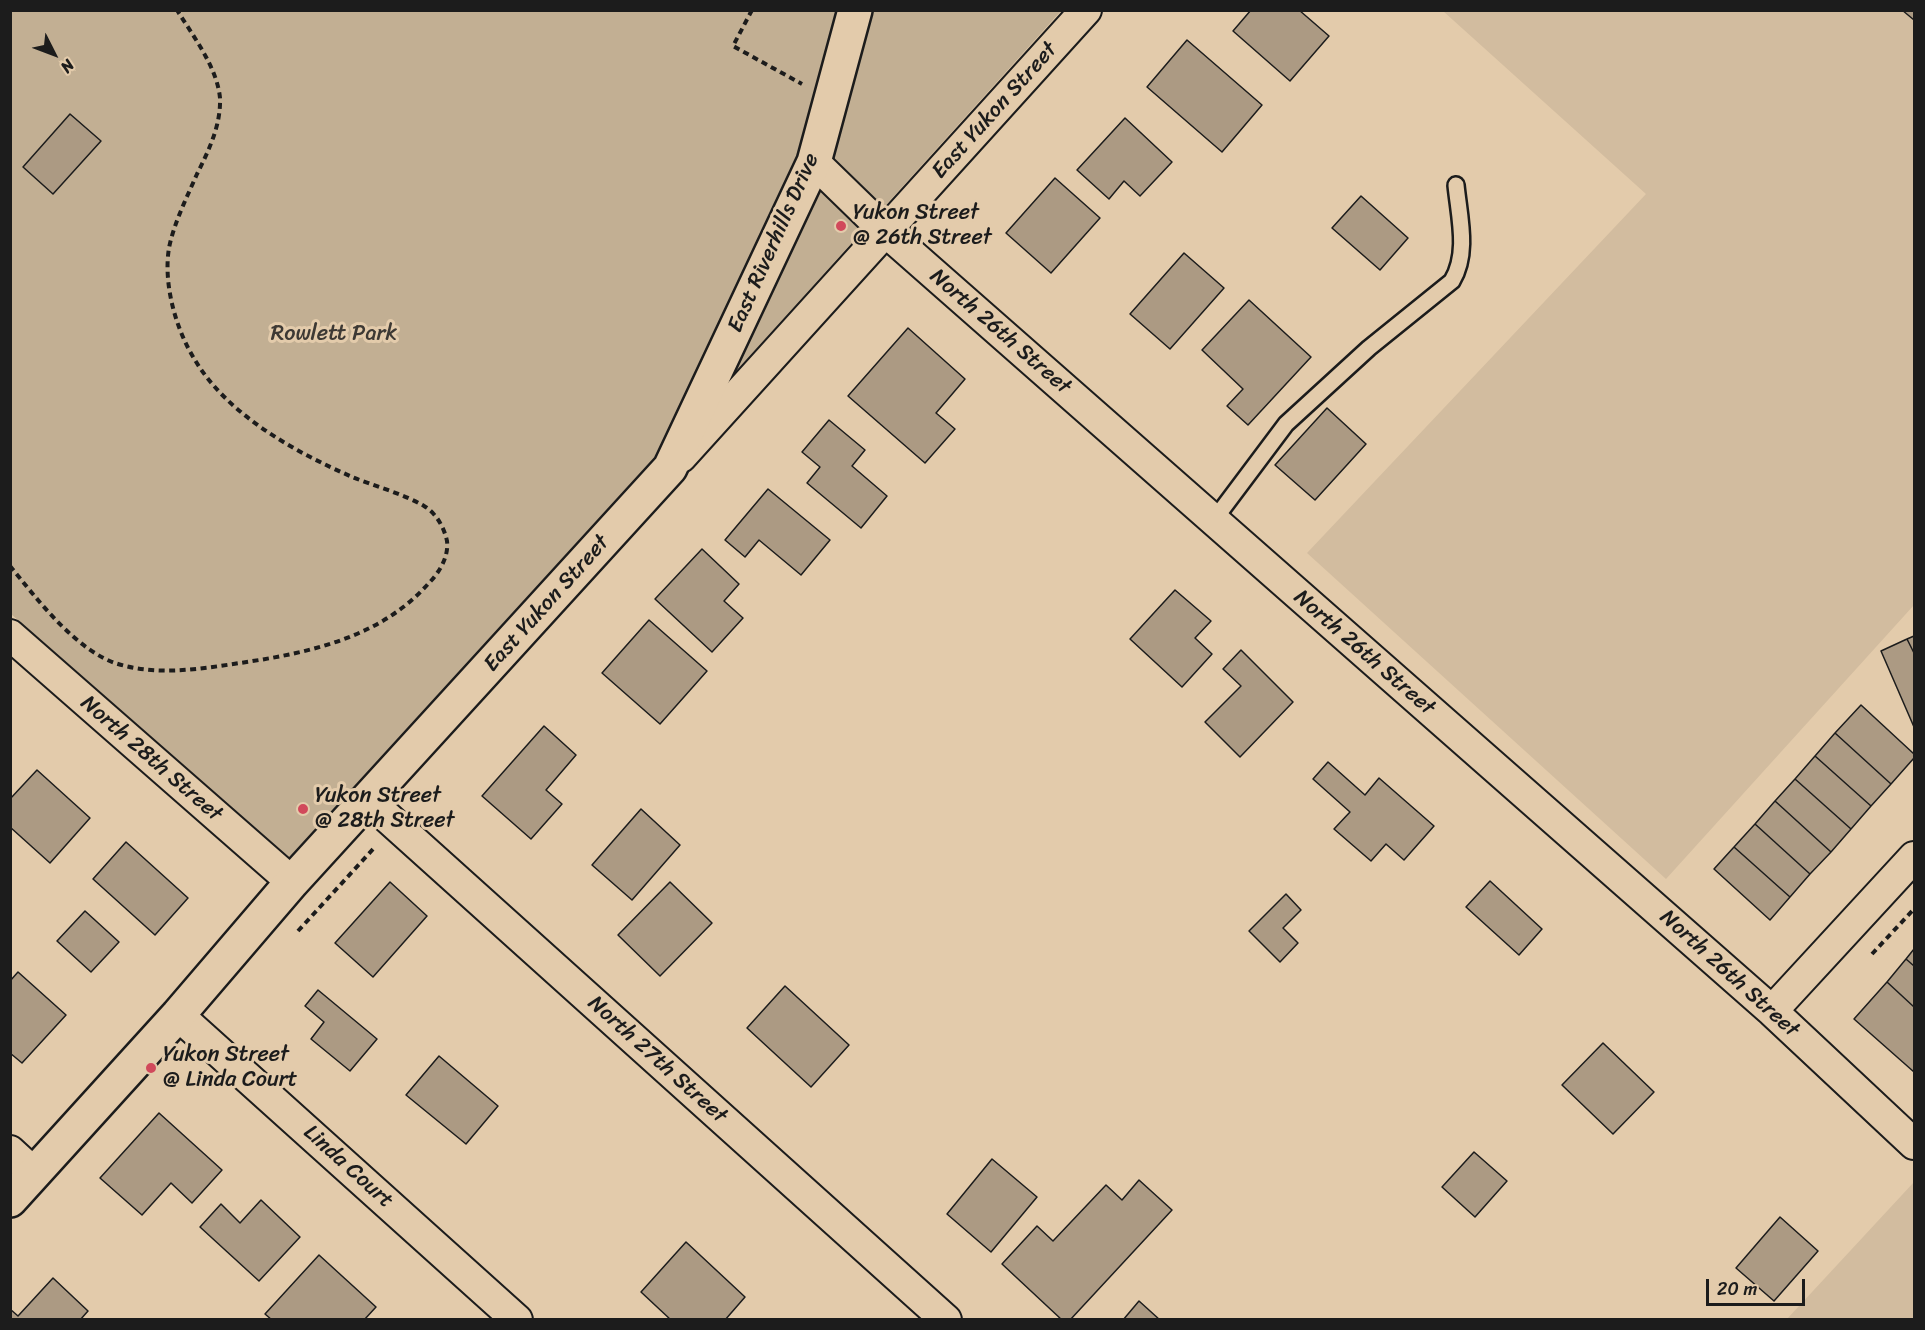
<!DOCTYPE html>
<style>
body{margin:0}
#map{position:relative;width:1925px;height:1330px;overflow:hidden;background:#e3cbab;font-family:Sriracha,sans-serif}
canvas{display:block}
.frame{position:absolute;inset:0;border:12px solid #1c1c1c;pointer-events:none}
.north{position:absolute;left:24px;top:24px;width:60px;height:60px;-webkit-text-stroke:4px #e3cbab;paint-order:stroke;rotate:132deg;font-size:16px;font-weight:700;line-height:24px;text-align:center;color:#1c1c1c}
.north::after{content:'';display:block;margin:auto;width:21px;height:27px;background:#1c1c1c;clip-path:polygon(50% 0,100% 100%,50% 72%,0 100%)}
.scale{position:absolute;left:1706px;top:1279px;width:99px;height:27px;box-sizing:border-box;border:3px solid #1c1c1c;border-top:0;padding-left:8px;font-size:18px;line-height:21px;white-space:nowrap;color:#1c1c1c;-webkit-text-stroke:4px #e3cbab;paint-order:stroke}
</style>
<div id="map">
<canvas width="1925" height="1330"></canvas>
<div class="frame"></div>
<div class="north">N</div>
<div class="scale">20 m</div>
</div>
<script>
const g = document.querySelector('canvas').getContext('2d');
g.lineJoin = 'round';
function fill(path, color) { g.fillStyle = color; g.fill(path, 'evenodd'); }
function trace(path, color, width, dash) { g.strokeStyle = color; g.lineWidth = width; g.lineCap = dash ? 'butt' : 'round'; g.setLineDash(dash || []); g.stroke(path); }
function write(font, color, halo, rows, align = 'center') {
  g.font = font + ' Sriracha,sans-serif'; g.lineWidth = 6; g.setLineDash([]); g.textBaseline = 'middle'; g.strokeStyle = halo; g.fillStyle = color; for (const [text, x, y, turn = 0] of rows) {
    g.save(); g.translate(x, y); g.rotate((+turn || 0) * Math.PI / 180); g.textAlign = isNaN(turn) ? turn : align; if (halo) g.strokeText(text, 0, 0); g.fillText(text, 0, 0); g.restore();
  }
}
fill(new Path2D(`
 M1443,11H1914V605L1666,879L1307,553L1646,194Z
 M1914,1182V1319H1787Z`), '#d2bc9f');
fill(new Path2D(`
 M11,11H1061L290,865L11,614Z`), '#c2af93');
const building = new Path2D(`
 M1251,10H1299L1329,36L1290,81L1233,31Z
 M1902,10H1914V20Z
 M1187,40L1262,105L1222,152L1147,87Z
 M70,114L101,141L53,194L23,167Z
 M1125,118L1172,162L1140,196L1124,181L1109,199L1077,170Z
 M1055,178L1100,218L1051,273L1006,233Z
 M1361,196L1408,238L1380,270L1332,228Z
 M1184,253L1224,288L1170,349L1130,314Z
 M1249,300L1311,357L1248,425L1227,406L1243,389L1202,350Z
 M908,328L965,379L936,413L955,429L925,463L848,396Z
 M1327,408L1366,444L1315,500L1275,465Z
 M829,420L865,450L852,466L887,496L861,528L807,483L820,467L802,452Z
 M768,489L830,540L801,575L759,540L745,557L725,540Z
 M702,549L739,584L724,601L743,618L712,652L655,599Z
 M1175,590L1211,621L1195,638L1212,654L1182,687L1130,639Z
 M649,620L707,671L660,724L602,673Z
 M1914,636V653L1907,639Z
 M1907,639L1914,653V727L1881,651Z
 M1241,650L1293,702L1240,757L1205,722L1241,686L1223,669Z
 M1861,705L1914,754V758L1891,784L1835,733Z
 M544,726L576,755L546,790L562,804L531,839L482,796Z
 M1835,733L1891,784L1871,806L1815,756Z
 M1815,756L1871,806L1851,829L1795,779Z
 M1328,762L1365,795L1379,778L1434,826L1404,860L1386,844L1371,861L1334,829L1350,812L1313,779Z
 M37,770L90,818L50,863L10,827V799Z
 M1795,779L1851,829L1831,852L1775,801Z
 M1775,801L1831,852L1810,874L1755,824Z
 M641,809L680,845L632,900L592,865Z
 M1755,824L1810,874L1790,897L1734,847Z
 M126,842L188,898L155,935L93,879Z
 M1734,847L1790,897L1770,920L1714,869Z
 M1490,881L1542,929L1519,955L1466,907Z
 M390,882L427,916L373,977L335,943Z
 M670,882L712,923L660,976L618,935Z
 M1286,894L1301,910L1283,928L1298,943L1280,962L1249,931Z
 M85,911L119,942L91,972L57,941Z
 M1914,949V966L1906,959Z
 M1906,959L1914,966V1007L1887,982Z
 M18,972L66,1015L22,1063L10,1053V981Z
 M1887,982L1914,1007V1072L1854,1019Z
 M785,986L849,1045L811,1087L747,1028Z
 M318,990L377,1039L350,1071L311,1039L324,1022L305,1006Z
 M1603,1043L1654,1092L1613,1134L1562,1085Z
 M439,1056L498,1106L466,1144L406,1095Z
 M159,1113L222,1170L192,1203L171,1183L142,1215L100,1178Z
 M1474,1152L1507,1181L1475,1217L1442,1187Z
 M992,1159L1037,1197L991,1252L947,1214Z
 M1139,1180L1172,1210L1070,1320H1062L1002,1264L1037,1226L1053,1241L1106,1185L1122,1200Z
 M261,1200L300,1237L259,1281L200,1227L221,1204L240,1223Z
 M1780,1217L1818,1251L1774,1301L1736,1268Z
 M686,1242L745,1297L725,1320H671L641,1292Z
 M319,1255L376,1307L364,1320H272L265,1314Z
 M53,1278L88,1311L80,1320H10V1309L18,1316Z
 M1139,1301L1160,1320H1123Z`);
fill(building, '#ac9a83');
trace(building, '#1c1c1c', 1.5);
const service = new Path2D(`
 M1214,520L1286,424L1369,348L1452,281C1469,253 1459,216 1456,185`);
const minor = new Path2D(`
 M814,162L885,231L1772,1011L1914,1144
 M681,457L1086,10
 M10,635L292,882
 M368,800L946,1320
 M1772,1011L1914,857
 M178,1015L517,1320
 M10,1151L35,1174`);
const tertiary = new Path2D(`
 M10,1200L178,1015L292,882L670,468L814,162L855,10`);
trace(service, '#1c1c1c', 20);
trace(minor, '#1c1c1c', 34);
trace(tertiary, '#1c1c1c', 38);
trace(new Path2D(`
 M752,10L733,46L802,84
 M10,566C37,599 76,651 118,664C158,676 200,669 240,663C308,653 380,638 428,584C439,573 449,557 447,541C444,527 436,513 424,506C402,493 373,486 350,476C293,451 227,414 195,360C176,330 163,284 169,248C174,223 187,197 197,174C209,150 221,125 220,98C217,67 193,36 177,10
 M298,931L374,848
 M1872,954L1914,909`), '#1c1c1c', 4, [6, 4.5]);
trace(service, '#e3cbab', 15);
trace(minor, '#e3cbab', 30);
trace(tertiary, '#e3cbab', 33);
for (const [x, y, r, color] of [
 [841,226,6,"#d1495b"],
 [303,809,6,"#d1495b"],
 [151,1068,6,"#d1495b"]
]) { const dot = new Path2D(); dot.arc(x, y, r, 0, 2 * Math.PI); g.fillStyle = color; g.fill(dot); trace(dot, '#e3cbab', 2); }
write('22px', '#1c1c1c', '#e3cbab', [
 ["East Yukon Street",995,111,-48],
 ["East Riverhills Drive",774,243,-66],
 ["North 26th Street",1000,332,41],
 ["East Yukon Street",547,604,-48],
 ["North 26th Street",1364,653,41],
 ["North 28th Street",151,759,41],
 ["North 26th Street",1729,974,42],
 ["North 27th Street",657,1060,42],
 ["Linda Court",348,1167,42]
]);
write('22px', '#1c1c1c', '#e3cbab', [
 ["Yukon Street",853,213],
 ["@ 26th Street",853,238],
 ["Yukon Street",315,796],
 ["@ 28th Street",315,821],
 ["Yukon Street",163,1055],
 ["@ Linda Court",163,1080]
], 'left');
write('22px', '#3d3934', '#e3cbab', [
 ["Rowlett Park",334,334]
]);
</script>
